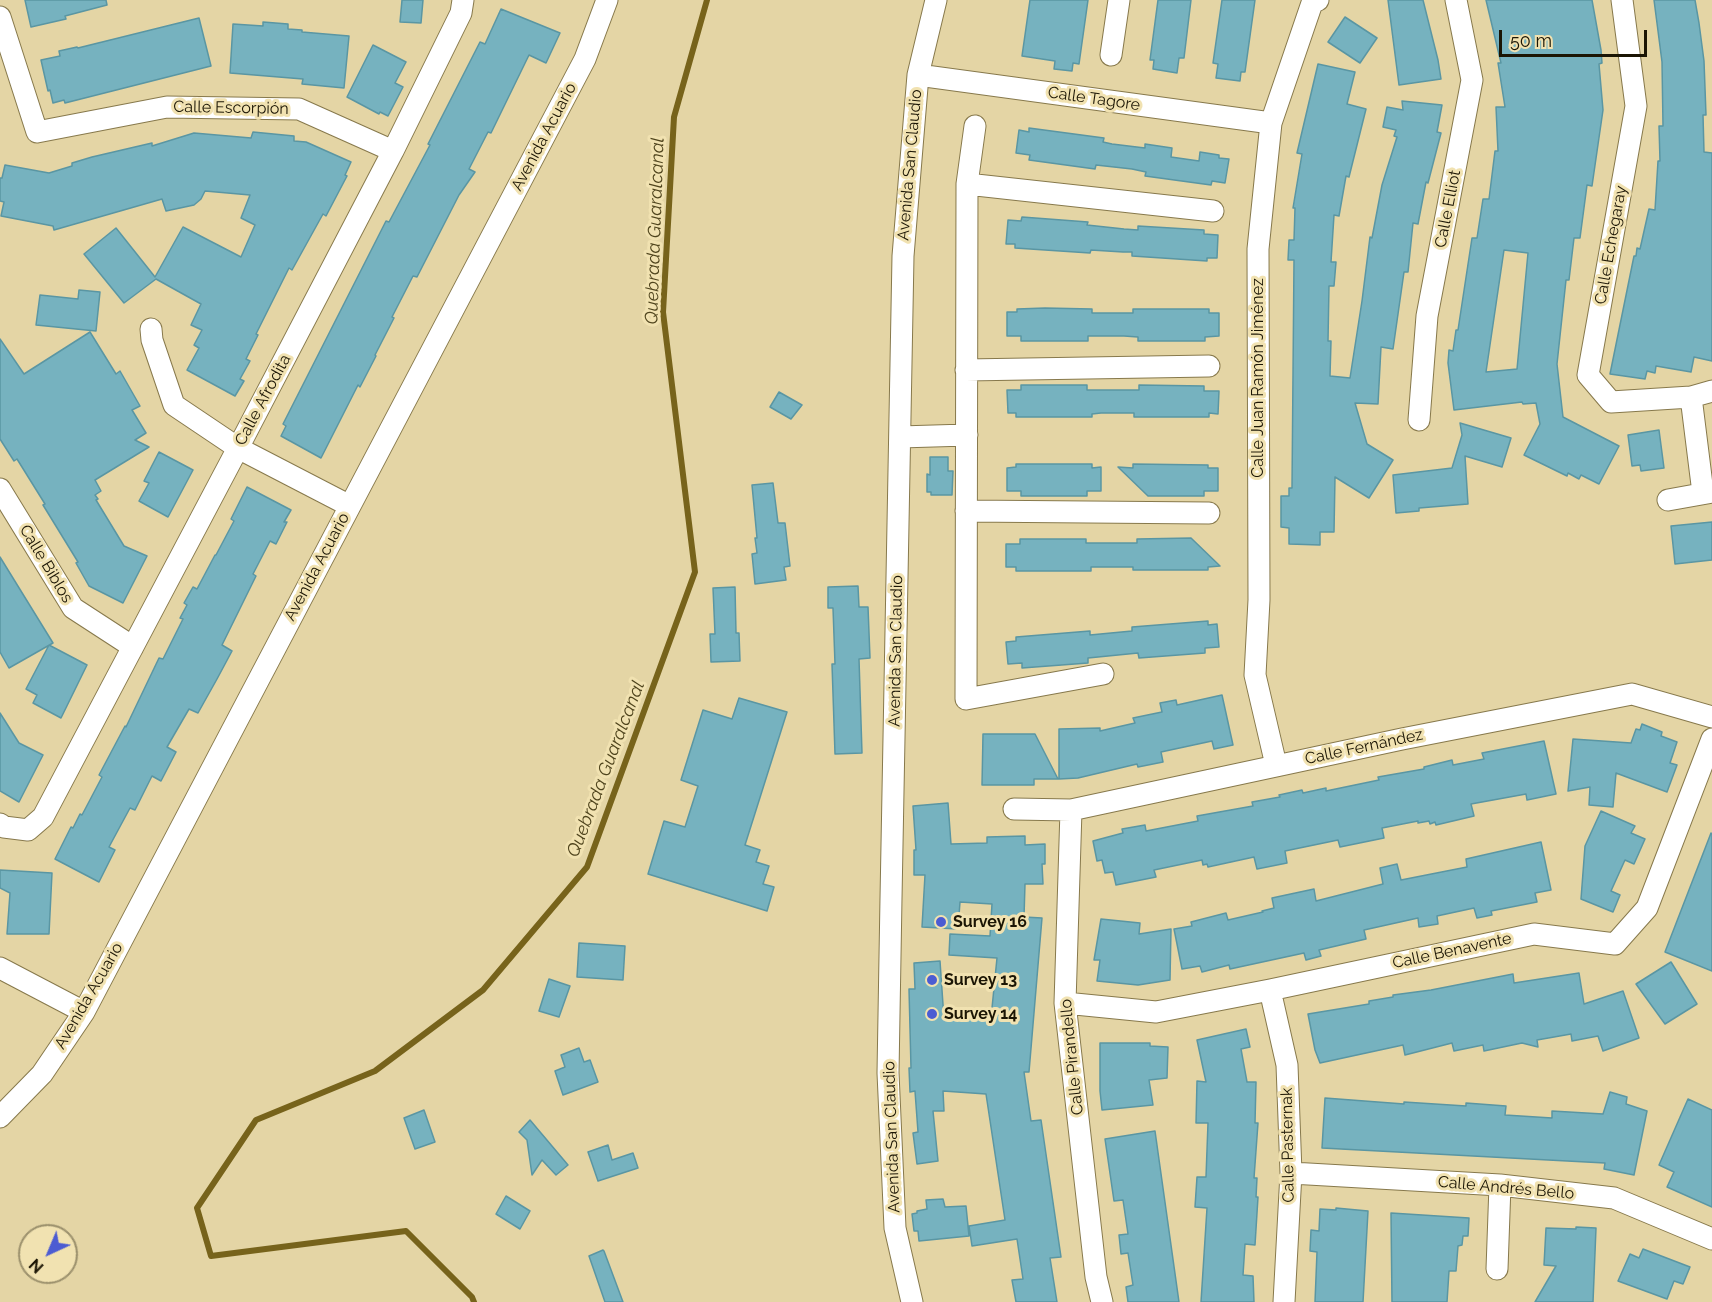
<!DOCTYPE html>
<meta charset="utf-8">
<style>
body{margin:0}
#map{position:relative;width:1712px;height:1302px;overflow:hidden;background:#e4d5a5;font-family:Raleway,sans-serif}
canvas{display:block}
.north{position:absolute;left:18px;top:1224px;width:60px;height:60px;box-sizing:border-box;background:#f1e2b1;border:2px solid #9b906c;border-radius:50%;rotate:224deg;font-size:16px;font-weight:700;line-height:24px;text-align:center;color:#1b1504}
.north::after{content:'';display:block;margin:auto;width:21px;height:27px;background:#4c5cd2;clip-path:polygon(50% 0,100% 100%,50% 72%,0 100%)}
.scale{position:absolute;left:1499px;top:30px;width:148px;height:27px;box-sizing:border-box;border:3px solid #1b1504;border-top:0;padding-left:8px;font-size:18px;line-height:21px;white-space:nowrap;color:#1b1504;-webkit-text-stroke:4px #f1e2b1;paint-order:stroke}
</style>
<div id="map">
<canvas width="1712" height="1302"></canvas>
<div class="north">N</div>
<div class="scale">50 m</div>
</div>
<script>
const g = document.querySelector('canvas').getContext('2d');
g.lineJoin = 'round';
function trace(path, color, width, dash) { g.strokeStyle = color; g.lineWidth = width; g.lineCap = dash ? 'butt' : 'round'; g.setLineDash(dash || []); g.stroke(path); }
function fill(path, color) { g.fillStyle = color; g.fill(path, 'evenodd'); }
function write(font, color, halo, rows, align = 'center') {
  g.font = font + ' Raleway,sans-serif'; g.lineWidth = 6; g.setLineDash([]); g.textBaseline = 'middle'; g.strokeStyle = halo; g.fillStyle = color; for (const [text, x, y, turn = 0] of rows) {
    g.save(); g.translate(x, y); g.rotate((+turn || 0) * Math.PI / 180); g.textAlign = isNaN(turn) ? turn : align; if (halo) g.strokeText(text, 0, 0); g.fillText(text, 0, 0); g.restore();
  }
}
trace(new Path2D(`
 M474,1302L472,1297L406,1231L211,1256L197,1208L256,1120L375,1071L483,990L587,867L695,572L663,312L674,117L707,0`), '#77631b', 6);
const building = new Path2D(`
 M25,0H106L107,5L65,16L66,19L31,27Z
 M402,0H423L421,23L400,22Z
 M1030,0H1088L1079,64L1073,63L1072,71L1054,69L1055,61L1022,56Z
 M1158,0H1191L1184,58H1179L1177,73L1153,69L1154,60H1150Z
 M1222,0H1255L1245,72H1241L1240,81L1216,78L1218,64L1213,63Z
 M1388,0H1423L1438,60L1441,79L1399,85Z
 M1486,0H1592L1601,50L1602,63L1599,64L1603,110L1592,186L1587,185L1580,238H1574L1569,280H1566L1557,364L1563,417L1619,446L1599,484L1581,475L1579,479L1568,473L1567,476L1524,455L1540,424L1536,403L1523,404L1522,402L1454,410L1448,363L1449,350L1453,351L1456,330H1458L1472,238H1477L1483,199H1489L1495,151H1498L1496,107H1505L1498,63H1501ZM1504,250L1528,253L1517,369L1486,372Z
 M1654,0H1695L1699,23L1704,61L1706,115H1703L1704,152L1712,153V361L1694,357L1691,372L1656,366L1655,373L1647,371L1645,379L1610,374L1634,256H1636L1637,248L1640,249L1649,209L1655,210L1658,161H1660L1659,126H1663L1662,62Z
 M501,9L560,33L546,63L529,55L491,133L488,132L469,169L475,172L459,195L417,277L413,276L392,317L394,318L375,355L376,356L360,387L358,385L321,458L281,436L286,426L283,424L386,221L389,222L430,145L428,144L480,42L485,44Z
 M1345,17L1377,38L1360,63L1328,42Z
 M199,18L211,66L65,103L64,100L53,103L50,90L48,91L41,60L60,56L59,51L77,47L78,48Z
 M263,22L288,24V29L302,30V32L349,36L344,88L302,84L303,79L230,73L233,24L263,26Z
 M373,45L406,62L395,83L403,87L388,116L380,112L379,114L347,97Z
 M1318,64L1355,72L1347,104L1366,109L1349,177L1346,176L1339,216L1334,215L1331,262H1336L1334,286H1329L1328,341H1331L1330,376L1350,378L1362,301L1370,237L1372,238L1382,185L1397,137L1394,136L1396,130L1383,127L1387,107L1403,110L1402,101L1442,105L1437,132L1441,133L1428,183L1426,182L1418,224L1413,223L1408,272H1404L1393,349L1381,347L1378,404L1355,403L1367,444L1393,460L1369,498L1335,477L1334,532H1320V545L1289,544V528L1281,527V496H1289V488H1292L1294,260H1288L1289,240H1294L1295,208H1293L1302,154L1297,153Z
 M1029,128L1104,138L1103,142L1112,144L1145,148V144L1172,148L1171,157L1199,161L1200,152L1219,155V158L1229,159L1225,183L1212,181L1211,185L1145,176L1146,172L1132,169L1096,165L1095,169L1029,160L1030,155L1016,153L1019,130L1029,132Z
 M253,132L294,136V141L306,142L351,162L345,175L347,176L326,216L323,214L292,270L289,268L256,334L258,335L246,359L250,361L240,379L244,381L235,396L187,370L199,348L194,345L202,330L191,325L201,304L156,279L124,303L84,254L116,228L155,277L183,227L241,257L255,225L241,218L250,195L205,191L201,199L194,205L166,211L162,199L54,230L53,226L1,216L4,202L0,201V178H2L5,165L49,173L72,166V163L92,157L152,143V146L194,133L251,138Z
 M1022,217L1088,222L1087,225L1124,229L1138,230V226L1204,230V234L1218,235L1217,258H1207V261L1132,256V252H1123L1091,250L1090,253L1015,248V244H1006L1008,220L1021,221Z
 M79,290L100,292L96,331L36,325L40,295L78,299Z
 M1045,308L1092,309V313H1133V309H1209V313H1219V336L1205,337V341H1138V337L1124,336H1088V341H1021V336H1007V312H1017V309Z
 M90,332L116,374L120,371L140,406L132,410L146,433L135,440L149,447L95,480L101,491L95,495L98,499L96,500L124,546L147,556L123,603L89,586L76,563L78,562L43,505L45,504L17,459L14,461L0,439V339L24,374Z
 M1021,385H1087V390H1139V385L1204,386V391H1219L1218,414L1209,413V417H1134V413H1101L1092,414V417H1016V413H1008L1007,390H1021Z
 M779,392L802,405L791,419L770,407Z
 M1460,423L1511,438L1502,467L1465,456L1468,504L1419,508V511L1396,513L1393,475L1452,468L1462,435Z
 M1659,430L1664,468L1641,471L1640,465L1632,466L1628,435Z
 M159,452L193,470L168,517L139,501L149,483L144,481Z
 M930,457H948V471H953L952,495H931V492H927V474L930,475Z
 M1016,464H1092V468L1101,467V491H1087V496H1021V491H1007V468L1016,467Z
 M1133,464L1208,465V468H1218V491H1204V496H1148L1118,467L1133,468Z
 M773,483L778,523H785L790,566L784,567L786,580L755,584L752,554L757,553L755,538H757L752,485Z
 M247,487L291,510L284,522H287L276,544L270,541L253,574L256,576L222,645L232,651L217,679L198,713L189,709L167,747L176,752L161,781L152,776L135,810L130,808L109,847L115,850L99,882L55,859L71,827L73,828L80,814L82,815L102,777L99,775L125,726L126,727L159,658L163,659L183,619L180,618L187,605L184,603L193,587L197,589L215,555H216L234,521L231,519Z
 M1712,522V560L1675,564L1671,526Z
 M1191,538L1220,566L1208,567V570H1133V567H1091V571H1016V567H1006V544H1020V539H1086V543H1137V539Z
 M0,557L53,643L9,668L0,652Z
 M858,586L859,607H868L870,658L859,659L862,753L835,754L832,664H835L833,608H828V587Z
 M735,587L736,633H739L740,661L711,662L710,634H715L713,588Z
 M1208,621V625L1217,624L1219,647L1205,648V653L1139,658L1138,653L1088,658V663L1022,668V663L1008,664L1006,642L1016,641V637L1090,631V635L1132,631V627Z
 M49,645L87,665L61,718L33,703L37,695L26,689Z
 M1222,695L1233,745L1214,749L1212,741L1161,752L1163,762L1138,767L1137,764L1078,778L1059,779V729L1100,728V731L1135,723L1133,718L1162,712L1160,703L1176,700L1177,705Z
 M739,698L787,712L745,845L760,850L756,862L769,866L763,884L774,887L767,911L648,874L664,821L685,827L698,786L681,780L703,710L732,719Z
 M0,713L19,743L43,755L19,802L0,791Z
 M1642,724L1662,732L1661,736L1677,742L1670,763L1677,765L1667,792L1616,773L1613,807L1589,805L1590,787L1568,791L1573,739L1631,743L1636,729L1640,730Z
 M983,734H1035L1058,779H1034V785H982Z
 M1544,741L1556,794L1527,800L1526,794L1471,804L1474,816L1436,825L1435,822L1430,824L1429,821L1418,823V821L1382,828L1384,838L1340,847L1338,840L1285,851L1287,863L1257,869L1254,857L1208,867L1207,864L1203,865L1202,860L1154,870L1156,877L1116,885L1113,872L1105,873L1102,860L1097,861L1093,841L1123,833L1122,829L1145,825L1146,831L1198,821L1197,816L1253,806L1252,802L1280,797L1279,795L1302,790L1303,793L1326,788V791L1379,780L1378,777L1424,769V767L1452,760L1453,765L1484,759L1482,753Z
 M948,803L951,844L987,843V837L1025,836V845L1045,844V864H1042L1043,884H1025L1024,917L1042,918L1029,1072H1024L1031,1121L1041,1120L1061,1257L1050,1258L1057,1302H1016L1012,1280L1023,1279L1017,1239L972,1246L969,1226L1005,1220L986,1094L943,1091L944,1111H933L938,1161L917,1164L913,1133L918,1132L915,1091L910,1092L909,1068H911L909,989H915L914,963L940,961L944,1019L991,1018L997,958L949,955L950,934L990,936L992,904L960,902L958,929L922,927L925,875H914V850H916L913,806Z
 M1601,811L1635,826L1631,833L1645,839L1634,864L1625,860L1611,891L1620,895L1613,912L1581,899L1585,846Z
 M1711,833L1712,834V971L1665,952Z
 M1541,842L1551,890L1535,893L1537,902L1491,911L1492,915L1477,918L1474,908L1437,916L1438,924L1419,927L1418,918L1364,930L1366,939L1319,950L1321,956L1306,960L1304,953L1230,969L1229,965L1202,972L1200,966L1182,969L1174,929L1192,926L1191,922L1226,913L1228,920L1263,912L1262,911L1274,908L1272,898L1314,889L1316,901L1383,884L1380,868L1397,864L1401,880L1467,867L1466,859Z
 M0,870L52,873L49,934H7L10,893L0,888Z
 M1101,919L1140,923L1139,934L1171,929L1170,980L1138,985L1097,981L1100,960H1094Z
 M579,943L625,946L623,980L577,977Z
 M1671,962L1697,1004L1665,1024L1636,984Z
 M1579,973L1584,1004L1623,991L1639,1038L1603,1051L1598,1036L1572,1041L1571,1034L1537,1040L1538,1047L1522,1043L1484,1051L1483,1045L1454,1051L1452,1043L1405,1055L1403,1045L1320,1063L1315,1050L1308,1014L1369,1004V1001L1393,997V995L1431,990L1513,974L1514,983Z
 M549,979L570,986L559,1017L539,1011Z
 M1246,1029L1250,1047L1241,1049L1247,1082H1256L1255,1123H1258L1254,1178H1257L1256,1197H1258L1255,1245L1245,1244L1243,1275L1253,1276L1254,1302H1201L1207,1208L1195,1207L1197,1177H1206L1208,1123H1196L1197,1081L1206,1082L1197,1040Z
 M1100,1043H1150V1046L1168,1047L1167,1078L1149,1080L1153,1105L1102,1110L1100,1091Z
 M579,1048L584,1062L590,1060L598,1082L563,1095L555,1071L565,1067L561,1055Z
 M1610,1092L1627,1097L1626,1104L1647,1111L1634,1175L1604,1169L1605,1163L1322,1148L1325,1098L1404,1104V1102L1466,1106V1103L1506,1106L1505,1115L1552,1118V1111L1603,1114Z
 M1688,1099L1712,1110V1207L1667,1187L1674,1172L1659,1165Z
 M424,1110L435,1142L415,1149L404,1118Z
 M530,1120L568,1165L556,1175L542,1160L532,1175L527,1140L519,1132Z
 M1155,1131L1179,1302H1128L1126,1287L1133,1285L1128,1253L1121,1254L1119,1235L1128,1234L1123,1200L1114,1201L1105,1139Z
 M608,1145L612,1160L633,1153L638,1168L598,1181L588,1152Z
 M506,1196L530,1211L520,1229L496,1214Z
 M943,1199L945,1207L966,1206L969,1236L919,1241L918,1231H914L912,1214L917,1213V1211L927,1209L926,1200Z
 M1336,1208L1368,1211L1363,1302H1315L1317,1252L1310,1251L1311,1230L1319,1231L1320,1209L1336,1210Z
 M1391,1213L1469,1218L1468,1236H1463L1462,1245L1458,1246L1456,1271H1449L1447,1302H1392Z
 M1576,1227L1596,1228L1593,1302H1535L1556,1266L1544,1265L1546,1228L1576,1229Z
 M1643,1249L1690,1267L1683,1284L1674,1281L1667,1299L1618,1281L1630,1254L1639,1258Z
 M603,1250L604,1251L623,1302H605L589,1256Z`);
fill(building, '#76b2bf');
trace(building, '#5a96a3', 1.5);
const minor = new Path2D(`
 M1622,0L1636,106L1588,375L1611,402L1691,397L1712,391
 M0,17L37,132L167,107L299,109L393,151
 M1111,55L1119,0
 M918,75L1271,123
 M975,126L967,184L1213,211
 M967,184L966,699L1103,674
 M151,329L152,340L174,405L238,448L350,506
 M966,370L1209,366
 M1691,397L1703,493
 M1419,420L1427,316L1472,80L1456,0
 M900,437L967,435
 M0,489L73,608L133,647
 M1668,500L1712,492
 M966,511L1209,513
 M1276,765L1255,675L1259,600L1258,249L1271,123L1312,3L1318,0
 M1014,809L1071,810L1402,739L1632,694L1712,717
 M1071,810L1065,1003L1096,1277L1102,1302
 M0,824L4,827L28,830L43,817L238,448L393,151L461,13L463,0
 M0,968L84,1012
 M1270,990L1287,1065L1291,1173L1284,1302
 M1065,1003L1156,1012L1270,990L1534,934L1615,944L1647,908L1712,739
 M0,1117L42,1074L84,1012L585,59L607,0
 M1291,1173L1500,1185L1614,1198L1712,1239
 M1497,1269L1500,1185
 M912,1302L895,1228L888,1073L891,898L903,256L918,75L936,0`);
trace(minor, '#87794c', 23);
trace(minor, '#fff', 21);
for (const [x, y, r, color] of [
 [941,922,6,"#4c5cd2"],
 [932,980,6,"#4c5cd2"],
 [932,1014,6,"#4c5cd2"]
]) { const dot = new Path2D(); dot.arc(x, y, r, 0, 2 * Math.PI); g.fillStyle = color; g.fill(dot); trace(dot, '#f1e2b1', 2); }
write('16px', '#1b1504', '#f1e2b1', [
 ["Calle Tagore",1094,99,8],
 ["Calle Escorpión",231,108,1],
 ["Avenida Acuario",544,137,-62],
 ["Avenida San Claudio",910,165,-85],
 ["Calle Elliot",1448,209,-79],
 ["Calle Echegaray",1611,245,-80],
 ["Calle Juan Ramón Jiménez",1258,378,-90],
 ["Calle Afrodita",263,400,-62],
 ["Calle Biblos",46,564,59],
 ["Avenida Acuario",317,567,-62],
 ["Avenida San Claudio",896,651,-89],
 ["Calle Fernández",1364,747,-12],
 ["Calle Benavente",1452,951,-12],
 ["Avenida Acuario",89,996,-60],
 ["Calle Pirandello",1072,1057,-96],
 ["Avenida San Claudio",892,1137,-92],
 ["Calle Pasternak",1288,1145,-91],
 ["Calle Andrés Bello",1506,1188,5]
]);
write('bold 16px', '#1b1504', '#f1e2b1', [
 ["Survey 16",953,922],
 ["Survey 13",944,980],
 ["Survey 14",944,1014]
], 'left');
write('italic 18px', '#4f441d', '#f1e2b1', [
 ["Quebrada Guaralcanal",655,231,-88],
 ["Quebrada Guaralcanal",606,769,-69]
]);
</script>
